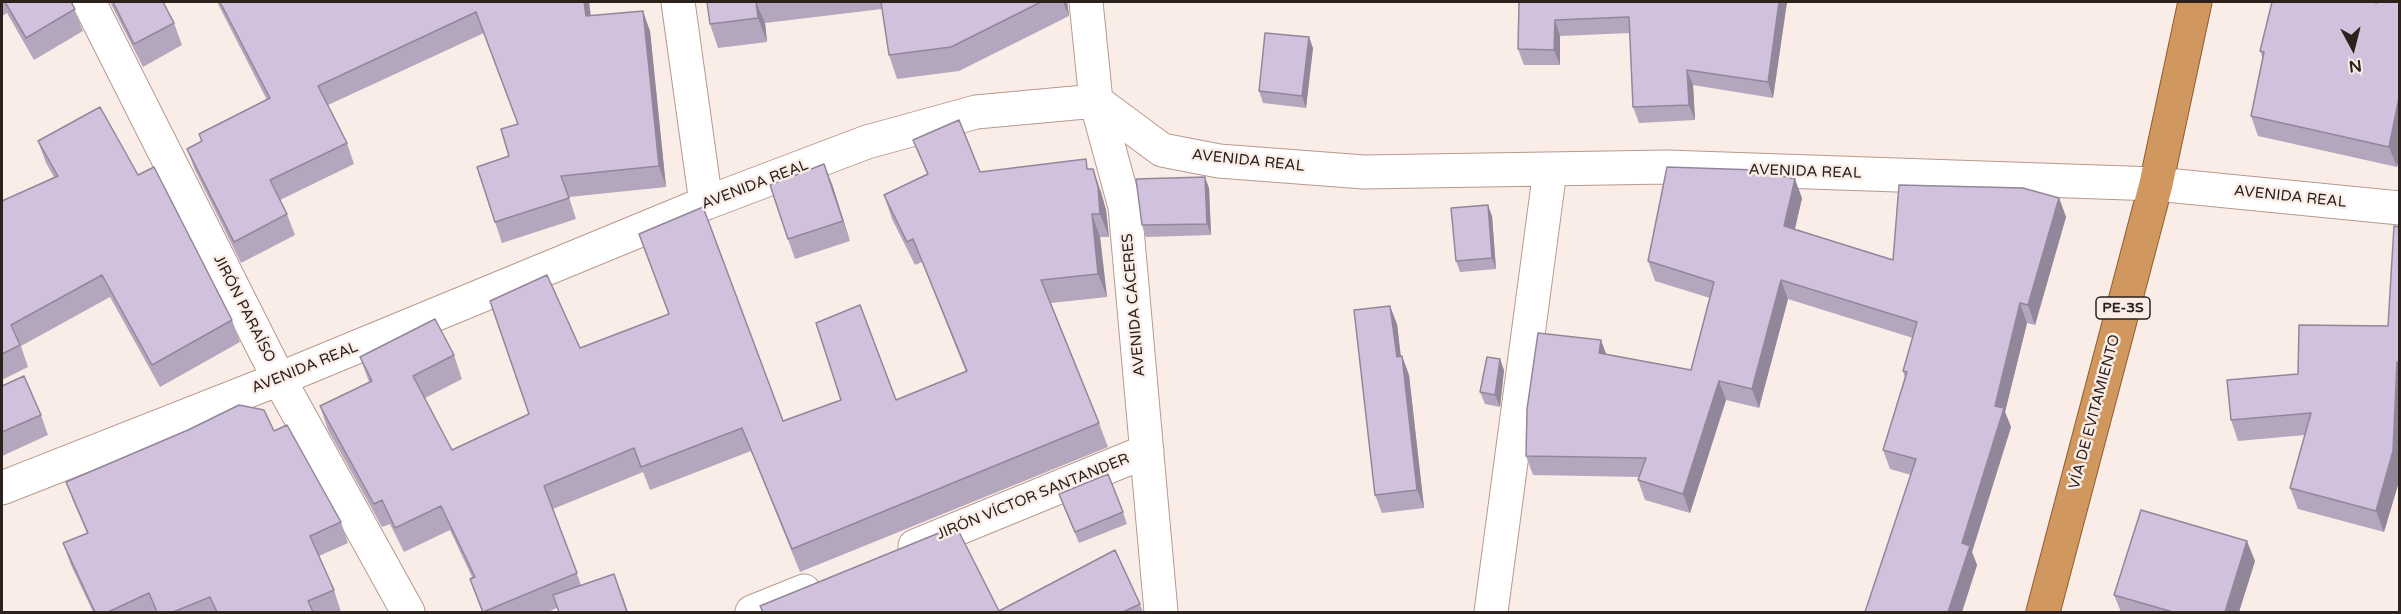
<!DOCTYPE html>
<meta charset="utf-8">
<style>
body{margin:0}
#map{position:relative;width:2401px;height:614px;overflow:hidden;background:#faede7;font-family:"Varela Round",sans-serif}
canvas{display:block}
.frame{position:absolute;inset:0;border:3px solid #2d211c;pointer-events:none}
.north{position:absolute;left:2323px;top:18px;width:60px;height:60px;-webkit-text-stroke:4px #faede7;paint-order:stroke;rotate:173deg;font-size:16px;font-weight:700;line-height:24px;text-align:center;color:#2d211c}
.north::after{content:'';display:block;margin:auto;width:21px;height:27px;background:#2d211c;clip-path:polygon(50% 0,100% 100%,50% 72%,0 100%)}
</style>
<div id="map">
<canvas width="2401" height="614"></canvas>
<div class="frame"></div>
<div class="north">N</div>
</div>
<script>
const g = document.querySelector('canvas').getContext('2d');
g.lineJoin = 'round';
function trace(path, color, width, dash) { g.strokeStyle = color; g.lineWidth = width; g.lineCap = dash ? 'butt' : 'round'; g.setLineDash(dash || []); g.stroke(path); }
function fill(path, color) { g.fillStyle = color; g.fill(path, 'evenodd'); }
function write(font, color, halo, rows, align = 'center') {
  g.font = font + ' "Varela Round",sans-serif'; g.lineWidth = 5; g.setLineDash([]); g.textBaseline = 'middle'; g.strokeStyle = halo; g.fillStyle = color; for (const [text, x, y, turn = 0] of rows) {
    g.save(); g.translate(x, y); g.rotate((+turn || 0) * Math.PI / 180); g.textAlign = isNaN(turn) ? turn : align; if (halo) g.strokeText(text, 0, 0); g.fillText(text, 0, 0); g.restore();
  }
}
const minor = new Path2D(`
 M89,2L279,379L408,612
 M678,2L706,203
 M1086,2L1096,101L1125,207L1161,612
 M2,488L279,379L706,203L867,142L976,112L1096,101L1162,150L1219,161L1364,172L1667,167L2156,184L2400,208
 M915,546L1147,451
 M752,612L804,591
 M1491,612L1550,170`);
const trunk = new Path2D(`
 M2043,612L2156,184L2195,2`);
trace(minor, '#b8998c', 35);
trace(trunk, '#905d2e', 35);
trace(minor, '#fff', 33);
trace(trunk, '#d0975f', 33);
fill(new Path2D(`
 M2,2H71L83,31L34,60L7,13L2,16Z
 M110,2H163L174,23L182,45L143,67Z
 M217,2H589L591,16L650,31L666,187L569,197L576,219L502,243L495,222L509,156L518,124L484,33L328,105L347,143L354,164L280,200L287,214L295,235L241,263L195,170L187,149L202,141L199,134L267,100Z
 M707,2H1067L1069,16L959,71L897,79L889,55L882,9L765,23L767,42L718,48L710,24Z
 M1519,2H1787L1773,98L1693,85L1695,120L1639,123L1633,107L1630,33L1560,36V65H1524L1518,49Z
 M2400,2V152L2397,167L2258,136L2251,116L2263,59L2260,51L2377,3Z
 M1313,48L1306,108L1263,103L1259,91Z
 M913,140L980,172L1089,169L1101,192L1106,210L1109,237H1100L1107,297L1051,303L1099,423L1108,447L800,572L751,451L650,490L643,472L553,509L581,585L622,594L628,612H559L557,608L548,612H482L470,579L472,577L450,530L404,552L390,524L382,527L328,430L320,406L369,382L360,357L454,355L462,379L425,398L452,450L529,414L580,348L783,421L896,400L966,372L922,262L915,265L892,219L884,195L927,174Z
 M38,141L138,175L232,320L240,342L160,387L110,297L21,346L28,367L2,380V201L54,177L46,163Z
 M832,184L850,241L795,259L788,239Z
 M1209,188L1211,235L1146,237L1142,225Z
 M1802,198L1795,229L1893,260L2059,198L2066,217L2035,325L2027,323L2005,412L2011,427L1972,552L1977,565L1962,612H1865L1911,475L1890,469L1883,450L1905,378L1903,371L1913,338L1788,299L1759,408L1726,400L1690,513L1645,500L1638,480L1640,477L1533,475L1526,456L1606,354L1691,370L1710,298L1655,281L1648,261Z
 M1492,216L1496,269L1460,272L1456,261Z
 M2400,227V478L2384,532L2298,509L2290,488L2305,435L2238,441L2231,420L2298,374L2388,326Z
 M1397,324L1401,357L1402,356L1409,375L1424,508L1382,513L1375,495Z
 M1504,370L1500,407L1485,404L1480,392Z
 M2,386L41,415L48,435L2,456Z
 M274,431L341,522L348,543L319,556L334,590L341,612H93L71,565L63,543L87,533L74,503L66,482Z
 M1063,505L1123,512L1127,524L1079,543Z
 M2255,561L2239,612H2121L2114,595Z
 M1140,604L1143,612H763L760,606L999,611Z`), '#b4a6bd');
fill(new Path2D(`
 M584,2H589L593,37L586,16Z
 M756,2L765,23L767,42L758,18Z
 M1063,2H1067L1069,16Z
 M1779,2H1787L1773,98L1768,82Z
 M643,11L650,31L666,187L659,166Z
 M1555,20L1560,36V65L1554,50Z
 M1309,37L1313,48L1306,108L1302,96Z
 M1687,70L1693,85L1695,120L1689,105Z
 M2400,93V152L2397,167L2389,147Z
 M824,164L832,184L850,241L843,221Z
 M1093,169L1101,192L1106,210L1109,237L1100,214Z
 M1205,177L1209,188L1211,235L1207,224Z
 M1795,179L1802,198L1791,245L1784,226Z
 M2059,198L2066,217L2035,325L2028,305Z
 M1488,205L1492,216L1496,269L1492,258Z
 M1092,214L1100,237L1107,297L1098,274Z
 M1781,280L1788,299L1759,408L1752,389Z
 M2020,303L2027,323L2005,412L2011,427L1972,552L1977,565L1962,612H1948L1962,543Z
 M1390,306L1397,324L1403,376L1397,357Z
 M1601,340L1608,359L1599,353Z
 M1402,356L1409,375L1424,508L1417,490Z
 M1500,359L1504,370L1500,407L1495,395Z
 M2397,362L2400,370V478L2384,532L2376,511Z
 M1719,381L1726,400L1690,513L1683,494Z
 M2247,541L2255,561L2239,612H2225Z`), '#92879a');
const building = new Path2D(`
 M5,2H71L75,9L26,38Z
 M113,2H163L174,23L134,44Z
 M220,2H584L586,16L643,11L659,166L561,176L569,198L495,222L477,167L509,156L501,129L518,124L476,12L318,86L347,143L270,180L287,214L234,242L187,149L202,141L199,134L270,98Z
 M707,2H756L758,18L710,24Z
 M881,2H1041L951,47L889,55Z
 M1519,2H1779L1768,82L1687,70L1689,105L1633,107L1629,17L1555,20L1554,50L1518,49Z
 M2272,2H2372L2377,3V2H2400V93L2389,147L2251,116L2264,52L2260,51Z
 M1265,33L1309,37L1302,96L1259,91Z
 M100,107L138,175L154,167L232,320L152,365L102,275L11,325L20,345L2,354V201L58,176L38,141Z
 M959,120L980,172L1086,159L1087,169H1093L1098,187L1100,214H1092L1098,274L1041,280L1099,423L792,549L742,428L641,467L634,448L544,486L577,573L483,612L470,579L475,577L441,506L395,528L382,500L374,504L320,406L372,381L360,357L435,319L454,355L413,376L452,450L529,414L490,301L547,275L580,348L669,314L639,234L703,207L783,421L841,400L816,323L860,305L896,400L967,371L913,239L907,242L884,195L928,174L913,140Z
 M824,164L843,221L788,239L770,185Z
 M1667,167L1756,170L1795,179L1784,226L1893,260L1899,185L2023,188L2059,198L2028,305L2020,303L1995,406L2004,408L1962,543L1970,546L1948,612H1865L1916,459L1883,450L1907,372L1903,371L1917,322L1781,280L1752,389L1719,381L1683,494L1638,480L1646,458L1526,456L1527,409L1538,333L1601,340L1599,353L1691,370L1714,282L1648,261Z
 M1205,177L1207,224L1142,225L1136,179Z
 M1488,205L1492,258L1456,261L1451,208Z
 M2394,226L2400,227V362H2397L2393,451L2376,511L2290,488L2311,413L2231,420L2227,380L2298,374L2299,325L2388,326Z
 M1390,306L1397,357L1402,356L1417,490L1375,495L1354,310Z
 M1487,357L1500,359L1495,395L1480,392Z
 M24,376L41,415L2,432V386Z
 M239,405L264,410L274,431L287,425L341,522L310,536L334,590L308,601L313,612H217L210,597L173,612H157L149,593L108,612H95L63,543L88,533L66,482L188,430Z
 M1108,474L1123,512L1075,532L1059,494Z
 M2141,510L2247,541L2225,612H2173L2114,595Z
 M956,526L999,611L1115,550L1140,604L1123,612H763L760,606Z
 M614,574L627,612H559L553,595Z`);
fill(building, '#d1c1dc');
trace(building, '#92879a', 1.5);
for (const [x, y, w] of [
 [2123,308,54]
]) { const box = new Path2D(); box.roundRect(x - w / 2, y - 11, w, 22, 4.5); g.fillStyle = '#faede7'; g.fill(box); trace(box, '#2d211c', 1.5); }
write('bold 14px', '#2d211c', null, [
 ["PE-3S",2123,308]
]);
write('15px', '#2d211c', '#faede7', [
 ["AVENIDA REAL",1248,161,6],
 ["AVENIDA REAL",1805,172,2],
 ["AVENIDA REAL",755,185,-21],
 ["AVENIDA REAL",2290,197,6],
 ["AVENIDA CÁCERES",1134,305,-95],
 ["JIRÓN PARAÍSO",244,309,63],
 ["AVENIDA REAL",305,368,-22],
 ["VÍA DE EVITAMIENTO",2095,412,-75],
 ["JIRÓN VÍCTOR SANTANDER",1033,497,-22]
]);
</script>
